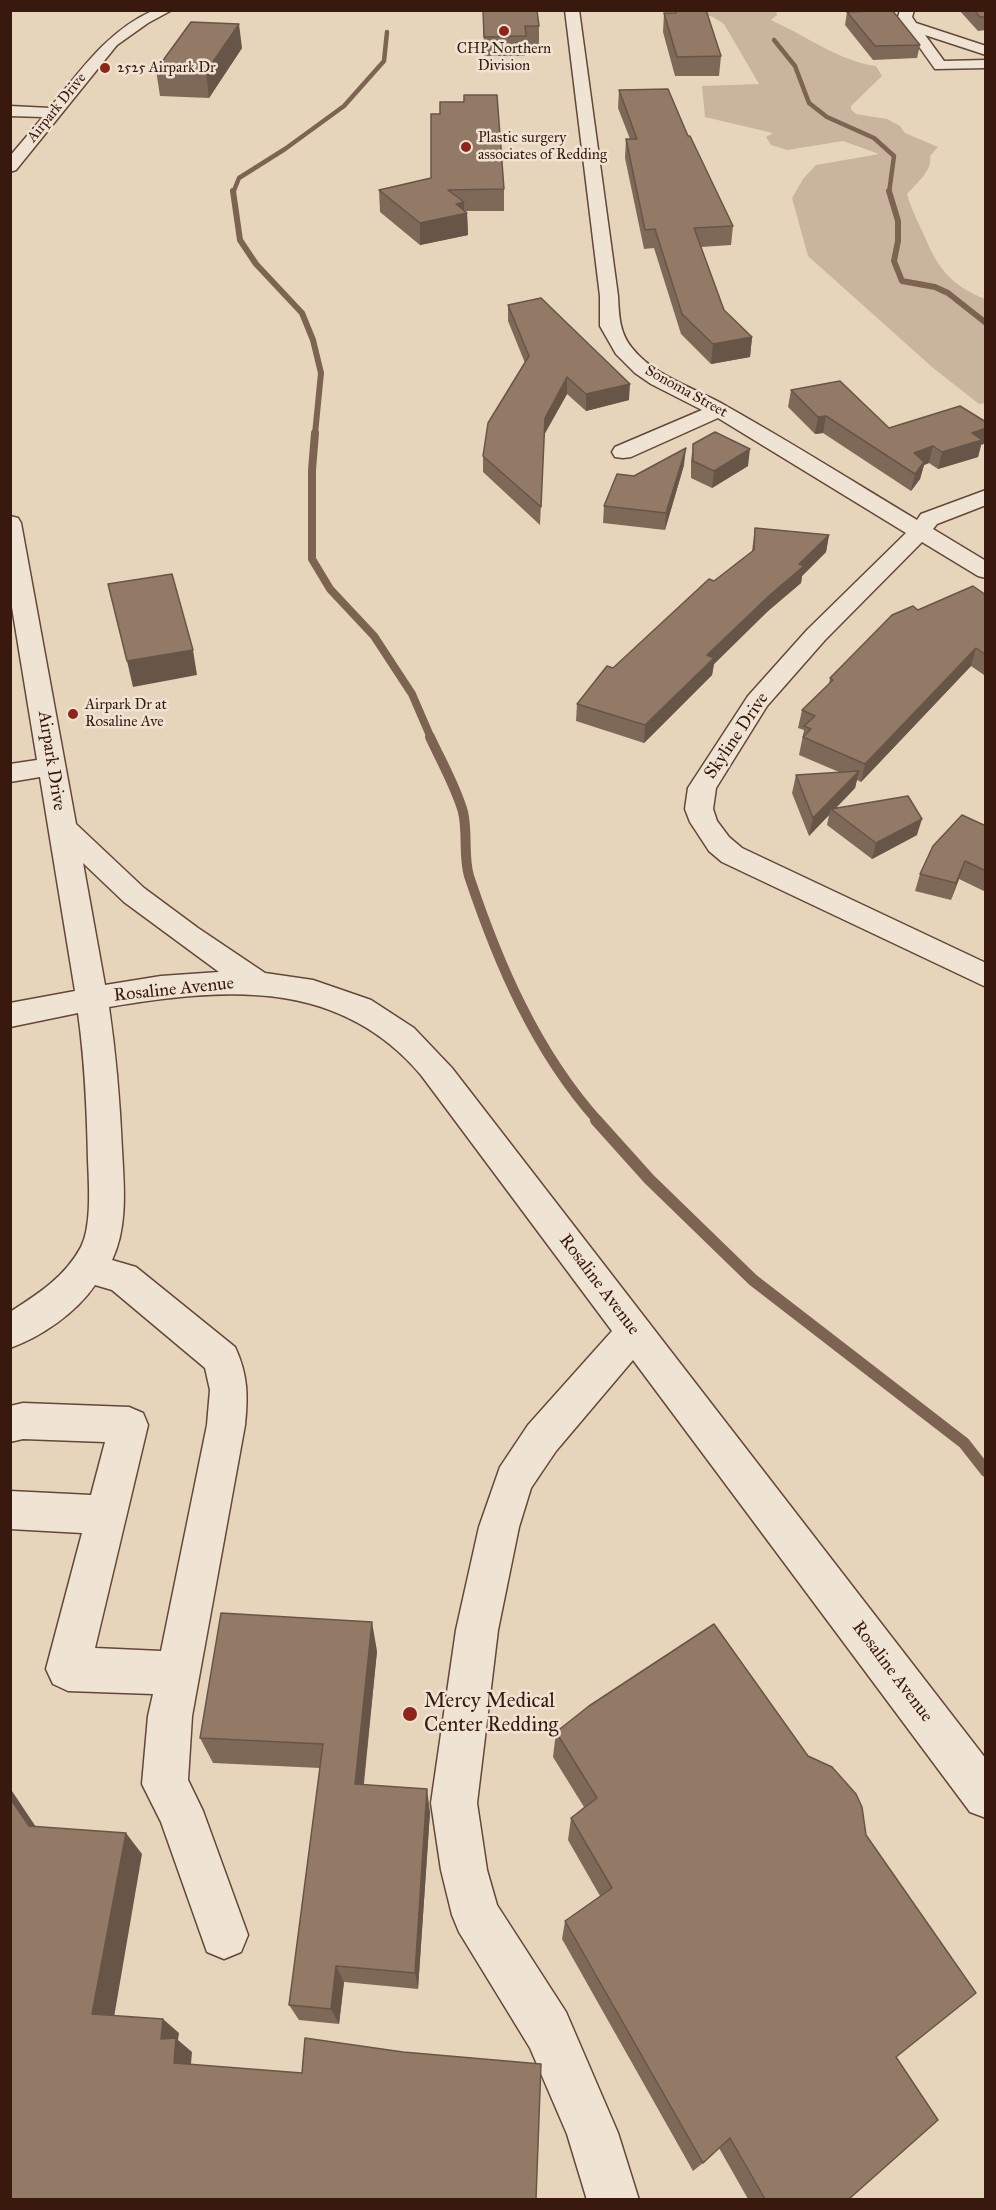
<!DOCTYPE html>
<style>
body{margin:0}
#map{position:relative;width:996px;height:2210px;overflow:hidden;background:#e6d5bb;font-family:"IM FELL Great Primer",serif}
canvas{display:block}
.frame{position:absolute;inset:0;border:12px solid #39180d;pointer-events:none}
</style>
<div id="map">
<canvas width="996" height="2210"></canvas>
<div class="frame"></div>
</div>
<script>
const g = document.querySelector('canvas').getContext('2d');
g.lineJoin = 'round';
function fill(path, color) { g.fillStyle = color; g.fill(path, 'evenodd'); }
function trace(path, color, width, dash) { g.strokeStyle = color; g.lineWidth = width; g.lineCap = dash ? 'butt' : 'round'; g.setLineDash(dash || []); g.stroke(path); }
function write(font, color, halo, rows, align = 'center') {
  g.font = font + ' "IM FELL Great Primer",serif'; g.lineWidth = 5; g.setLineDash([]); g.textBaseline = 'middle'; g.strokeStyle = halo; g.fillStyle = color; for (const [text, x, y, turn = 0] of rows) {
    g.save(); g.translate(x, y); g.rotate((+turn || 0) * Math.PI / 180); g.textAlign = isNaN(turn) ? turn : align; if (halo) g.strokeText(text, 0, 0); g.fillText(text, 0, 0); g.restore();
  }
}
fill(new Path2D(`
 M692,11H776L777,15L771,20L781,25C813,40 840,61 876,66L882,76L851,106V109L856,114L887,119L900,126L905,133L938,147L930,156C933,170 916,184 907,194C912,212 920,225 927,242C940,272 955,287 985,299V403L979,404L932,367L808,256L792,198L803,179L816,165L879,154L843,141L787,150L771,145L766,137L773,133L705,117L702,86L759,84L724,24L713,17Z`), '#c9b59d');
trace(new Path2D(`
 M774,40L795,66L809,103L827,117L874,138L894,156L889,193
 M233,193L239,178L285,149L344,106L384,61L387,32`), '#7d6352', 4.5);
trace(new Path2D(`
 M233,191L240,240L256,264L302,313L313,340L321,373L315,434
 M889,191L898,221V241L894,261L902,281L935,287L948,293L986,323`), '#7d6352', 6);
trace(new Path2D(`
 M315,433L312,470V559L330,589L374,636L412,694L431,738`), '#7d6352', 8);
trace(new Path2D(`
 M430,737C441,761 456,787 463,812C468,833 463,856 469,876C498,963 536,1052 598,1121`), '#7d6352', 10);
trace(new Path2D(`
 M596,1120L649,1179L753,1280L964,1443L986,1471`), '#7d6352', 12);
const minor = new Path2D(`
 M154,10H172L148,23L117,45L16,170L10,172V156L43,117L10,116V106L50,108C81,70 107,31 154,10Z
 M565,10H579L618,296C619,315 619,332 632,348C656,378 696,388 728,407C792,443 854,482 917,520L921,514L986,490V505L937,524L933,529L986,561V578L978,576L922,542L825,640L767,706L716,788L713,809L717,821L729,837L742,848L986,963V987L722,862L709,851L690,822L685,809L688,788L748,696L807,630L906,533L718,418L631,457L623,458L615,457L612,452L615,447L702,410L651,384L635,373L616,354L600,326V296Z
 M900,10H914L912,17L916,23L986,46V55L925,35L944,61L986,60V68L935,69L898,17Z
 M10,516L18,518L21,523L76,824L144,888L198,928L265,973L313,980L371,1000L414,1028L452,1068L986,1759V1818L970,1812L633,1360L556,1451L531,1488L519,1527L498,1630L477,1803L487,1870L497,1905L566,2012L618,2133L639,2200H587L567,2134L530,2048L459,1932L452,1915L441,1870L431,1803L456,1630L479,1527L500,1467L528,1425L612,1331L421,1075C338,977 223,988 109,1007C116,1055 120,1102 122,1150C124,1186 128,1227 112,1260L136,1267L235,1347C248,1375 248,1396 245,1425L192,1716L188,1780L203,1811L248,1935L241,1952L224,1959L207,1952L161,1822L142,1784L148,1716L153,1694L68,1691L53,1684L46,1669L82,1533L10,1529V1491L91,1495L105,1442L23,1439L10,1442V1406L23,1403L129,1407L143,1413L148,1425L95,1648L161,1651L207,1425L210,1390L205,1368L112,1290L95,1285C76,1313 41,1337 10,1348V1312C38,1294 65,1277 81,1247C92,1226 89,1184 88,1160C87,1111 85,1062 78,1013L10,1027V1003L75,991L40,777L10,782V764L37,760L10,595ZM83,863L124,902L219,972L161,976L105,985Z`);
trace(minor, '#644738', 3);
fill(minor, '#efe4d3');
fill(new Path2D(`
 M483,10H537L539,26V45H526L525,56H484Z
 M675,10L721,56L719,76H675L663,32L664,13H675Z
 M959,10H986V30L978,31Z
 M847,12L920,45L917,58L873,60L845,25Z
 M242,48L209,98L160,96L156,70Z
 M619,90L688,136L733,226L731,245L701,247L724,310L752,337L750,357L711,364L681,334L654,248L644,249L625,158L626,139H630L618,108Z
 M431,178L504,189V211H466L467,213L468,235L420,245L380,212L379,190Z
 M508,305L629,400L586,411L567,394L544,435L540,525L483,472V456L525,363L508,321Z
 M791,390L889,428L981,445L978,457L938,469L929,463L924,465L920,479L911,491L823,433L815,434L788,407Z
 M693,444L748,466L712,488L691,478V461Z
 M684,465L665,530L603,523L604,506Z
 M755,528L829,535L826,552L802,576L801,583L768,611L714,664L712,675L644,743L576,721L577,704L714,581L752,551Z
 M986,595V674L984,675L971,666L861,782L857,780L855,788L836,808L917,835L872,859L827,825L829,815L809,836L792,793L796,775L839,772L799,755L804,730L798,728L802,710L829,684L830,678L918,610Z
 M986,826V892L959,879L951,900L915,891L920,874Z
 M377,1651L364,1784L430,1812L418,1989L344,1982L339,2024L299,2020L289,2005L320,1768L213,1763L200,1738Z
 M556,1732L896,2057L849,2199H748L719,2148L703,2163L693,2171L562,1939L565,1921L600,1896L568,1840L571,1818L584,1807L553,1757Z`), '#7e6959');
fill(new Path2D(`
 M239,24L242,48L209,98L206,72Z
 M464,202V214L467,213L468,235L420,245V223L456,204Z
 M752,337L750,357L711,364L713,344Z
 M567,377V394L544,435L540,525L545,418Z
 M630,384L629,400L586,411V394Z
 M826,416L823,433L815,434L818,417Z
 M986,428V443L981,445L978,457L938,469L942,452L972,433Z
 M933,446L929,463L924,465L920,479L911,491L915,474L914,453Z
 M686,448L684,465L665,530L666,513Z
 M750,449L748,466L712,488L714,471Z
 M829,535L826,552L802,576L801,583L768,611L714,664L712,675L644,743L645,725L707,655Z
 M976,648L971,666L861,782L865,764Z
 M193,650L197,675L133,687L127,661Z
 M859,771L855,788L833,811L831,809L829,815L809,836L813,818Z
 M922,819L917,835L872,859L876,843Z
 M965,861L959,879L951,900L956,883Z
 M372,1622L377,1651L361,1807L355,1784Z
 M10,1788L50,1848L29,1826L10,1798Z
 M427,1789L430,1812L418,1989L415,1973Z
 M126,1833L142,1854L112,2029L92,2014Z
 M336,1966L344,1982L339,2024L331,2009Z
 M163,2019L179,2033L178,2040L192,2052L190,2076L174,2063L161,2039Z`), '#675548');
const building = new Path2D(`
 M483,10H537L539,26H525L526,36L484,37Z
 M675,10H706L721,56L677,57L664,13H676Z
 M892,10L920,45L875,46L847,12Z
 M974,10H986V17H980Z
 M191,22L239,24L206,72L156,70Z
 M668,89L688,136H690L733,226L694,228L724,310L752,337L713,344L682,314L655,229L645,230L626,139H637L619,90Z
 M464,95H497L504,189L448,190L464,202L456,204L467,213L420,223L379,190L431,178V114H440V102H464Z
 M541,298L630,384L586,394L567,377L545,418L541,507L483,456L488,423L529,356L508,305Z
 M840,381L889,428L960,406L986,422V428L972,433L982,440L942,452L933,446L914,453L924,462L915,474L826,416L818,417L791,390Z
 M715,432L750,449L714,471L693,461V444Z
 M686,448L666,513L604,506L617,474L634,476Z
 M755,528L829,535L799,564L804,566L771,594L707,655L714,658L645,725L577,704L607,666L613,668L709,579L714,581L754,550Z
 M172,574L193,650L127,661L108,584Z
 M973,586L986,595V655L976,648L865,764L803,737L811,729L804,726L815,716L802,710L833,680L830,678L892,615L913,606L918,610Z
 M859,771L813,818L796,775Z
 M908,796L922,819L876,843L831,809Z
 M962,815L986,826V871L965,861L956,883L920,874L933,846Z
 M221,1613L372,1622L355,1784L427,1789L415,1973L336,1966L331,2009L289,2005L323,1744L200,1738Z
 M714,1624L808,1756L832,1767L856,1794L862,1807L866,1835L976,1993L896,2057L938,2120L849,2199H765L730,2138L703,2163L565,1921L612,1888L571,1818L597,1798L556,1732L589,1706Z
 M10,1798L29,1826L126,1833L92,2014L163,2019L161,2039L176,2038L174,2063L302,2073L305,2038L403,2052L541,2064L536,2199H10Z`);
fill(building, '#937a67');
trace(building, '#675548', 1.5);
for (const [x, y, r, color] of [
 [504,31,6,"#8f2418"],
 [105,68,6,"#8f2418"],
 [466,147,6,"#8f2418"],
 [73,714,6,"#8f2418"],
 [410,1714,8,"#8f2418"]
]) { const dot = new Path2D(); dot.arc(x, y, r, 0, 2 * Math.PI); g.fillStyle = color; g.fill(dot); trace(dot, '#efe4d3', 2); }
write('15px', '#39180d', '#efe4d3', [
 ["CHP Northern",504,49,"center"],
 ["Division",504,66,"center"],
 ["2525 Airpark Dr",117,68],
 ["Plastic surgery",478,138],
 ["associates of Redding",478,155],
 ["Airpark Dr at",85,705],
 ["Rosaline Ave",85,722]
], 'left');
write('15px', '#39180d', '#efe4d3', [
 ["Airpark Drive",57,108,-51],
 ["Sonoma Street",686,392,29]
]);
write('18px', '#39180d', '#efe4d3', [
 ["Skyline Drive",737,736,-56],
 ["Airpark Drive",51,761,81],
 ["Rosaline Avenue",174,990,-6],
 ["Rosaline Avenue",599,1285,53],
 ["Rosaline Avenue",892,1672,53]
]);
write('21px', '#39180d', '#efe4d3', [
 ["Mercy Medical",424,1702],
 ["Center Redding",424,1726]
], 'left');
</script>
